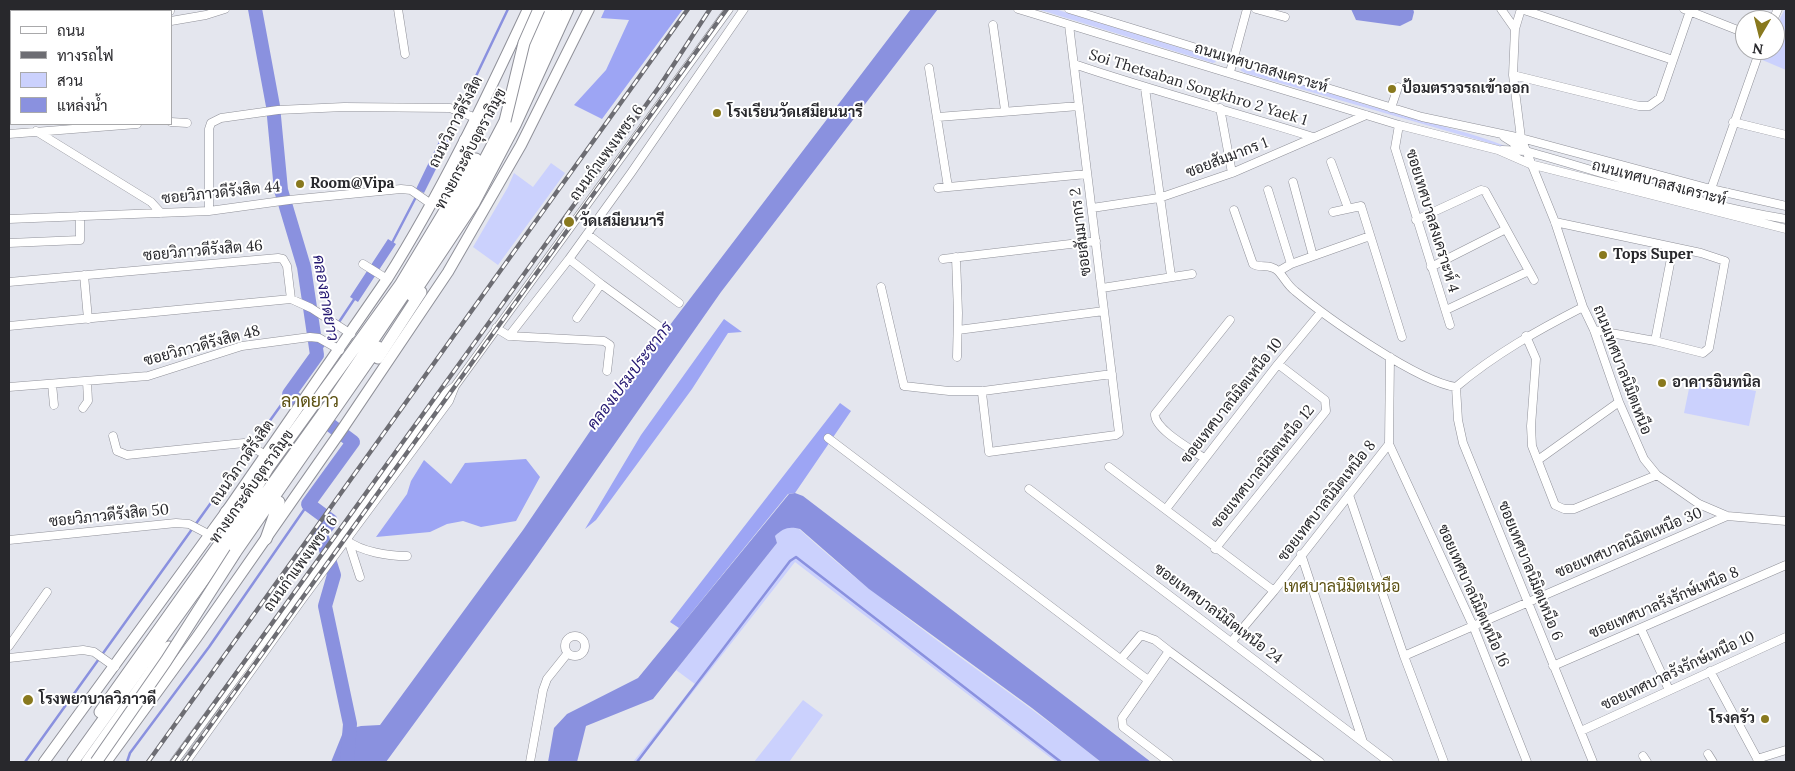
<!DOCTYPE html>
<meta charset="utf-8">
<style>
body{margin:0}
#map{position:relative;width:1795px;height:771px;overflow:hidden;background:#e4e6ee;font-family:Lora,Sarabun,serif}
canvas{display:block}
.frame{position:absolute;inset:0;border:10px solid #28282c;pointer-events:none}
.legend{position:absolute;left:10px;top:10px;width:162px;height:115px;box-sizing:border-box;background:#fff;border:1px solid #a9a9ab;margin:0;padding:6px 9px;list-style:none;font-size:15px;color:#28282c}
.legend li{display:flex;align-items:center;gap:10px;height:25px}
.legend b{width:25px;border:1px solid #a9a9ab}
.north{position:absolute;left:1735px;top:10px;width:50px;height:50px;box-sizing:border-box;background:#fff;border:1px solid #a9a9ab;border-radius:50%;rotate:188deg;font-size:14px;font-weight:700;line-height:20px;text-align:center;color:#28282c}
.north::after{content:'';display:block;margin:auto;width:18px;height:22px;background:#89791e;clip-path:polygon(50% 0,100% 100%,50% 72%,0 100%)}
</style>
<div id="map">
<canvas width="1795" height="771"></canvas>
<div class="frame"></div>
<ul class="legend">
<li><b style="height:6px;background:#fff"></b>ถนน</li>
<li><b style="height:6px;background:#6d6d73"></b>ทางรถไฟ</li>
<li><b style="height:14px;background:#cbd1fd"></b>สวน</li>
<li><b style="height:14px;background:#8a91df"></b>แหล่งน้ำ</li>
</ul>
<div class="north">N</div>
</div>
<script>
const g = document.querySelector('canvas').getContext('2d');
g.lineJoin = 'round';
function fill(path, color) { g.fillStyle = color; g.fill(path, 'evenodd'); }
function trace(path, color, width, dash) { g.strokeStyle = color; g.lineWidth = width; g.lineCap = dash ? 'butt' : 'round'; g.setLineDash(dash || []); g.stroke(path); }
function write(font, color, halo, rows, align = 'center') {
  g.font = font + ' Lora,Sarabun,serif'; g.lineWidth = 4; g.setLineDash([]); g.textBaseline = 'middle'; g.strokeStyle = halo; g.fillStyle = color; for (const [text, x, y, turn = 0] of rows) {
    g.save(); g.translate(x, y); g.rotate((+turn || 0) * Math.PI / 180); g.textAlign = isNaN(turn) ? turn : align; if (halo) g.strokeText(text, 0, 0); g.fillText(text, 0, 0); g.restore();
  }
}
fill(new Path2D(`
 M1037,9H1055L1213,58L1216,62L1213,63Z
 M1785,9H1786V70L1760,59L1764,50H1775V28Z
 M1244,66C1297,83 1349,100 1402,115C1437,125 1472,133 1505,146L1503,147L1245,73L1240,70Z
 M551,163L565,173L498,265L473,247L508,187L514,173L533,187Z
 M1691,379L1756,391L1749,426L1684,413Z
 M792,527L799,529C893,615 1001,683 1101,762H1056L795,562L638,762H633L695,684L676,670L777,543L775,536L781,529Z
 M803,700L823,715L789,762H754Z`), '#cbd1fd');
fill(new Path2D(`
 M605,9H683L602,119L574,105L606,70L629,20L601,18Z
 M724,319L742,332L728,333L692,389L596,520L585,529L641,435Z
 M840,403L851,411L795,493L788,494L679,628L670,622Z
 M526,459L540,477L516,521L481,527L463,521L447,524L430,532L376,537L407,494L411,481L424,460L451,484L465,463Z`), '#9da5f4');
fill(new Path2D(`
 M911,9H938L721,292L528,568L386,762H331L344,730L361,726L380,725L523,530L599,418Z
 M1351,9H1413L1414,12L1412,20L1400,26L1356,20Z
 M443,133L452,137L424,193L416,189Z
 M388,239L396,244L358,302L350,297Z
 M795,493L803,496L1151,762H1101L1032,708L869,589L800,529C789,526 783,528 775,536L777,543L653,699L586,726L577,762H548L554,728L567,714L638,678L789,494Z`), '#8a91df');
trace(new Path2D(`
 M447,137L508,9
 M392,243L417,195
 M317,355L355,298
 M25,762L289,394
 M127,762L130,753L209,647L308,504
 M637,762L790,561L796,557L1061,762`), '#8a91df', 2.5);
trace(new Path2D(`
 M255,9L273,106L281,190L304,267L317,355L289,394L353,442L308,504L331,521L321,534L334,575L325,606L350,724L347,762`), '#8a91df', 14);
const minor = new Path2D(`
 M31,9V11
 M398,9L405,54
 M1018,9L1399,125L1498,150L1530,164L1786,229
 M1069,9L1422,117L1521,138L1711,189L1786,206
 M1256,9L1285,17
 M1501,9L1515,29
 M1521,9L1515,29L1513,75L1521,138L1555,222L1583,307L1594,330L1619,402L1644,459L1657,475L1699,504L1727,516L1786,521
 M1521,9L1673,60
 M1684,9L1745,33
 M170,11V9
 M1773,20L1778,9
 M171,21L206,15L225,9
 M993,25L1005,110
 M9,36H11
 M1074,64C1153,91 1234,112 1313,137
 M929,68L948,187
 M1230,72L1247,9
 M1513,75L1639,106H1649L1660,98L1690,11
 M1145,88L1171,276
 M1220,108L1232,173
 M1391,108L1398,87
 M938,117L1079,106
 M171,122L187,123
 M1733,122L1786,135
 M1399,125L1395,148L1450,325
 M36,131L151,202L161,213
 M9,134L137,124
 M1504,137L1526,151
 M1502,150L1526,151C1612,175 1698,205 1786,219
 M1331,162L1348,208
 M1293,182L1313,256
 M938,188L1087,174
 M1711,189L1760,50
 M1268,190L1291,264
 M1092,208L1159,198L1232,173L1366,115
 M1234,210L1253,264C1261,269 1270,263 1278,271C1284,277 1287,285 1295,291C1326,317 1418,382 1456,387C1495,354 1538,330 1583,307
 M209,211V129L211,123L221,118L278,110L344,107L450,108L476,118
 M1333,212L1361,206L1402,337
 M9,219L209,211L289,200L401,189L411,190L431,204
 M1416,220L1481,190L1485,191L1534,280
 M1555,222L1701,253L1725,261L1709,348L1703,353L1655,341L1594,330
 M587,234L679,303
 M9,243L80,240V216
 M956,257L958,313L957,357
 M569,259L631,173L744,9
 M943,259L1096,241
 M363,264L387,279
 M1431,267L1506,229
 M1279,271L1291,264L1370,236
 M84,275L88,319
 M9,282L278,258L283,259L287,266L291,299
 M601,284L660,327
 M881,287L904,386L949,391H983L1112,374
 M1102,288L1192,274
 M1446,310L1529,271
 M9,326L291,299L311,308L351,334
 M496,328L509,336L604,341L610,345L607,371
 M958,330L1104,311
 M509,336L569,259L601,284L577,318
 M1526,336L1536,359L1531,426L1532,446L1555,505L1564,509H1574L1657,475
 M1655,341L1673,248
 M52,384L54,405
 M9,387L148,376L242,346L310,337L319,338L340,350
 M1456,387L1458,420L1463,443L1593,762
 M983,391L982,393L989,452L1116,435L1119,433L1069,25
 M83,408L88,401L87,381
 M113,436L117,451L127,455L244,443L266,455
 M828,438L1148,680
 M1389,444L1474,628L1527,762
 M1204,458C1191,449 1154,429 1155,414L1230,320
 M1538,460L1619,402
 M1109,467L1274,591
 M1029,489L1389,762
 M1349,495L1404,656L1444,762
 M1166,509L1278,364L1321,312
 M9,540L176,523L189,524L210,535
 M346,540C362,552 388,556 407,556
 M349,543L360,577
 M1215,549L1326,411L1325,400L1278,364
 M1301,554L1363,742
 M1641,629L1669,690
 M565 646a10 10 0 1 1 20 0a10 10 0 1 1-20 0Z
 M1232,641L1274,591L1389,444L1390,357
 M9,646L47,592
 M1404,656L1727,516
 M9,658L83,650L94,652L115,667
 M1121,659L1141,635L1155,640L1169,651
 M1553,666L1786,565
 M1710,671L1759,762
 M1581,731L1786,637
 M1708,754L1713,762
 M1643,756L1647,762
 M1757,759L1786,750
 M174,762L443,395L455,386
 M186,762L301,601L449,401L455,386L729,9
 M530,762L543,690L547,679L567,654
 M1169,762L1123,727L1122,718L1169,651L1320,762`);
const major = new Path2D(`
 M44,762L226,512L387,279C441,193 485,101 528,9
 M106,762L197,637L343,428L448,272L521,145L589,9`);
const highway = new Path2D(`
 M522,64L547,9
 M460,183L465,140
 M412,296L474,203L515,125L568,9
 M378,358L421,292
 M226,512L255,482
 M266,539L279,502
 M230,560L378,347
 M100,712L241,514L268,468L400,285L476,159
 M73,762L334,398L407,290L465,197L505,121L556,9
 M87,762L169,647`);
trace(minor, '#909199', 9);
trace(major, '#909199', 12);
trace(highway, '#909199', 13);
trace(minor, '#fff', 8);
trace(major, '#fff', 10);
trace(highway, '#fff', 11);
const rail = new Path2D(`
 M148,762L688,9
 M172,762L659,87L710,9
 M184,762L727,9`);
trace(rail, '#6d6d73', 4.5);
trace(rail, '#fff', 2.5, [8]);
const highwayBridge = new Path2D(`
 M505,121L524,43L539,9
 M96,762L166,661L235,553`);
trace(highwayBridge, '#909199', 13, []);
trace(highwayBridge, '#fff', 11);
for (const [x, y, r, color] of [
 [1392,89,5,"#89791e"],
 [717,113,5,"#89791e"],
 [300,184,5,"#89791e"],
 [569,222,6,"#89791e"],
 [1603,255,5,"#89791e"],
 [1662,383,5,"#89791e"],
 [28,700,6,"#89791e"],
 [1765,719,5,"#89791e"]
]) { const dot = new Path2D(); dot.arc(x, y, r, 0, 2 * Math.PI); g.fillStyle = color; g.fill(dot); trace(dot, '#fff', 2); }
write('15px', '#28282c', '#fff', [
 ["ถนนเทศบาลสงเคราะห์",1261,68,17],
 ["Soi Thetsaban Songkhro 2 Yaek 1",1198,88,17],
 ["ถนนวิภาวดีรังสิต",456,122,-63],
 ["ทางยกระดับอุตราภิมุข",471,149,-62],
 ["ถนนกำแพงเพชร 6",607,153,-54],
 ["ซอยสัมมากร 1",1227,158,-21],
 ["ถนนเทศบาลสงเคราะห์",1659,183,15],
 ["ซอยวิภาวดีรังสิต 44",221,193,-6],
 ["ซอยเทศบาลสงเคราะห์ 4",1432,221,73],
 ["ซอยสัมมากร 2",1081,232,-97],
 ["ซอยวิภาวดีรังสิต 46",203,251,-5],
 ["ซอยวิภาวดีรังสิต 48",202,346,-15],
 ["ถนนเทศบาลนิมิตเหนือ",1622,370,69],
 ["ซอยเทศบาลนิมิตเหนือ 10",1232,401,-52],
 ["ถนนวิภาวดีรังสิต",242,463,-55],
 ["ซอยเทศบาลนิมิตเหนือ 12",1263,467,-51],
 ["ทางยกระดับอุตราภิมุข",252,487,-55],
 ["ซอยเทศบาลนิมิตเหนือ 8",1327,501,-52],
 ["ซอยวิภาวดีรังสิต 50",109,516,-6],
 ["ซอยเทศบาลนิมิตเหนือ 30",1629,543,-23],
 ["ถนนกำแพงเพชร 6",301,564,-54],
 ["ซอยเทศบาลนิมิตเหนือ 6",1530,571,68],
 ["ซอยเทศบาลนิมิตเหนือ 16",1473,596,66],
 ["ซอยเทศบาลรังรักษ์เหนือ 8",1664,603,-23],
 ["ซอยเทศบาลนิมิตเหนือ 24",1218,614,37],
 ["ซอยเทศบาลรังรักษ์เหนือ 10",1678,671,-25]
]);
write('bold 15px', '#28282c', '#fff', [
 ["ป้อมตรวจรถเข้าออก",1402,89],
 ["โรงเรียนวัดเสมียนนารี",727,113],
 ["Room@Vipa",310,184],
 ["วัดเสมียนนารี",580,222],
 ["Tops Super",1613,255],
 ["อาคารอินทนิล",1672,383],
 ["โรงพยาบาลวิภาวดี",39,700],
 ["โรงครัว",1755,719,"right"]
], 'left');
write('italic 16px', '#231671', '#fff', [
 ["คลองลาดยาว",325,298,80],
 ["คลองเปรมประชากร",630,376,-53]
]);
write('16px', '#5c5113', '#fff', [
 ["เทศบาลนิมิตเหนือ",1342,587]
]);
write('18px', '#5c5113', '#fff', [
 ["ลาดยาว",310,402]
]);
</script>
